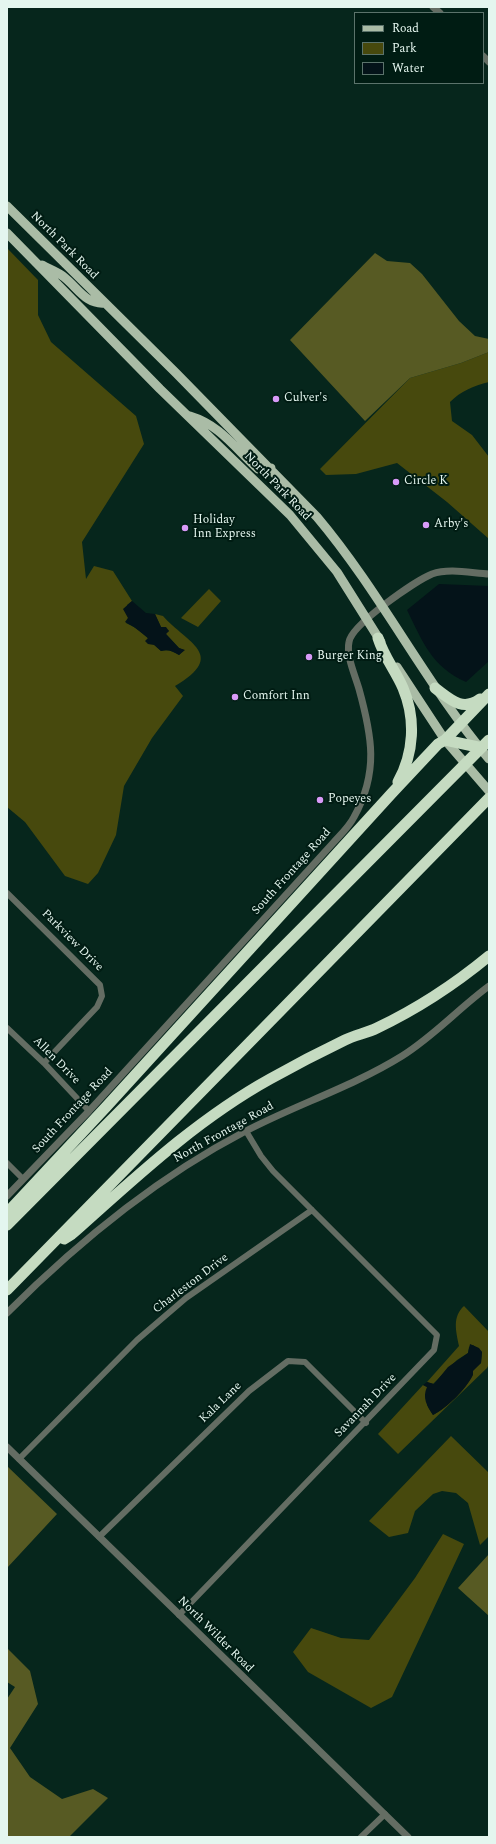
<!DOCTYPE html>
<style>
body{margin:0}
#map{position:relative;width:496px;height:1844px;overflow:hidden;background:#06261c;font-family:Spectral,serif}
canvas{display:block}
.frame{position:absolute;inset:0;border:8px solid #e4f6ef;pointer-events:none}
.legend{position:absolute;left:354px;top:12px;width:130px;height:72px;box-sizing:border-box;background:#001c13;border:1px solid #5b736b;margin:0;padding:5px 7px;list-style:none;font-size:12px;color:#e4f6ef}
.legend li{display:flex;align-items:center;gap:8px;height:20px}
.legend b{width:20px;border:1px solid #5b736b}
</style>
<div id="map">
<canvas width="496" height="1844"></canvas>
<div class="frame"></div>
<ul class="legend">
<li><b style="height:5px;background:#aabca6"></b>Road</li>
<li><b style="height:11px;background:#47490d"></b>Park</li>
<li><b style="height:11px;background:#041319"></b>Water</li>
</ul>
</div>
<script>
const g = document.querySelector('canvas').getContext('2d');
g.lineJoin = 'round';
function fill(path, color) { g.fillStyle = color; g.fill(path, 'evenodd'); }
function trace(path, color, width, dash) { g.strokeStyle = color; g.lineWidth = width; g.lineCap = dash ? 'butt' : 'round'; g.setLineDash(dash || []); g.stroke(path); }
function write(font, color, halo, rows, align = 'center') {
  g.font = font + ' Spectral,serif'; g.lineWidth = 4; g.setLineDash([]); g.textBaseline = 'middle'; g.strokeStyle = halo; g.fillStyle = color; for (const [text, x, y, turn = 0] of rows) {
    g.save(); g.translate(x, y); g.rotate((+turn || 0) * Math.PI / 180); g.textAlign = isNaN(turn) ? turn : align; if (halo) g.strokeText(text, 0, 0); g.fillText(text, 0, 0); g.restore();
  }
}
fill(new Path2D(`
 M7,248L38,280V315L51,342L136,416L144,444L82,542L86,579L94,566L113,571L132,601L127,605L128,618L126,623C140,629 150,640 161,651C168,649 172,651 179,655L184,650L179,648L165,633L169,631L161,627L155,614L163,616C187,643 228,655 175,686L183,696L152,738L124,786L116,835L98,873L88,884L65,876L25,822L7,807Z
 M489,352V382C473,386 461,391 450,402L452,421L472,435L489,457V539L447,502L397,463L356,474L326,475L320,469L410,378L461,363Z
 M209,589L221,601L198,627L181,618Z
 M464,1306L489,1332V1364L487,1368L398,1454L378,1434L423,1385L427,1387V1405L433,1415C444,1410 474,1383 472,1371L481,1363L482,1352L473,1345L469,1347L468,1353L457,1360L433,1384L427,1382L459,1346C456,1331 452,1317 464,1306Z
 M451,1436L489,1473V1536L480,1545L468,1503L456,1493L442,1491L433,1494L415,1511L408,1533L389,1537L369,1521Z
 M443,1534L464,1544L392,1697L371,1708L308,1672L293,1652L311,1628L341,1638L369,1640L415,1578Z`), '#47490d');
fill(new Path2D(`
 M375,253L387,261L410,263L422,274L459,321L475,336L489,339V352L461,363L410,378L365,421L290,340Z
 M7,1466L57,1514L7,1568Z
 M489,1554V1616L458,1588Z
 M7,1648L30,1671L38,1704L10,1748L30,1777L62,1799L93,1789L108,1798L69,1837H7V1699L15,1687L7,1682Z`), '#575a23');
fill(new Path2D(`
 M439,584L489,586V661L466,682C431,666 423,642 407,610Z
 M132,601L146,613L155,614L161,627H166L169,631L166,634L179,648L185,650L179,655C172,651 168,649 161,651L154,645L148,644L145,641L148,638L134,627L125,622L128,618L123,609Z
 M470,1344L479,1348L482,1352L481,1363L473,1371V1375C466,1389 447,1408 433,1415C427,1406 422,1398 427,1387L423,1385L427,1382L434,1384L448,1367L468,1353Z`), '#041319');
trace(new Path2D(`
 M7,893L100,985L102,996L97,1007L44,1063
 M7,1028L44,1063L89,1111
 M7,1163L23,1179
 M19,1459L137,1340L186,1298L312,1210
 M99,1537L249,1391L288,1361L305,1362L366,1423
 M179,1615L434,1350L437,1335L273,1171L261,1156L246,1131
 M361,1837L385,1814`), '#646d63', 6);
trace(new Path2D(`
 M433,7L440,13
 M483,56L489,62
 M7,1196L89,1111L333,843C340,835 349,827 354,817C379,772 372,736 359,689C355,675 346,656 349,642C351,625 415,581 432,574C449,568 471,573 489,574
 M7,1313C77,1243 156,1178 244,1132C295,1105 352,1087 402,1056C434,1036 459,1008 489,986
 M7,1447L408,1837`), '#646d63', 7);
trace(new Path2D(`
 M7,206L176,373L317,517C381,593 425,683 489,759
 M7,233L160,389L290,515L337,572L381,642
 M42,265C49,269 58,272 64,277C78,288 86,305 105,303
 M190,416C220,425 235,448 258,469L271,468
 M397,667L445,740L489,791`), '#aabca6', 9);
trace(new Path2D(`
 M378,638C384,657 395,670 403,688C416,719 414,753 398,782
 M435,688C450,699 462,712 480,699
 M445,740L478,747
 M7,1213L106,1107L392,793L438,744L445,740L489,694
 M7,1225L489,740
 M64,1239L72,1234C135,1178 196,1120 270,1079C295,1065 320,1052 345,1040C355,1035 367,1033 377,1028C417,1009 455,984 489,956
 M7,1290L489,798`), '#c5dbc1', 11);
for (const [x, y, r, color] of [
 [276,399,4,"#d89af8"],
 [396,482,4,"#d89af8"],
 [426,525,4,"#d89af8"],
 [185,528,4,"#d89af8"],
 [309,657,4,"#d89af8"],
 [235,697,4,"#d89af8"],
 [320,800,4,"#d89af8"]
]) { const dot = new Path2D(); dot.arc(x, y, r, 0, 2 * Math.PI); g.fillStyle = color; g.fill(dot); trace(dot, '#001c13', 1.5); }
write('12px', '#e4f6ef', '#001c13', [
 ["North Park Road",64,246,45],
 ["North Park Road",277,487,46],
 ["South Frontage Road",292,872,-48],
 ["Parkview Drive",72,941,45],
 ["Allen Drive",56,1061,45],
 ["South Frontage Road",73,1111,-47],
 ["North Frontage Road",224,1133,-29],
 ["Charleston Drive",191,1284,-37],
 ["Kala Lane",221,1403,-44],
 ["Savannah Drive",366,1406,-46],
 ["North Wilder Road",215,1635,45]
]);
write('12px', '#e4f6ef', '#001c13', [
 ["Culver's",284,399],
 ["Circle K",404,482],
 ["Holiday",193,521],
 ["Inn Express",193,535],
 ["Arby's",434,525],
 ["Burger King",317,657],
 ["Comfort Inn",243,697],
 ["Popeyes",328,800]
], 'left');
</script>
